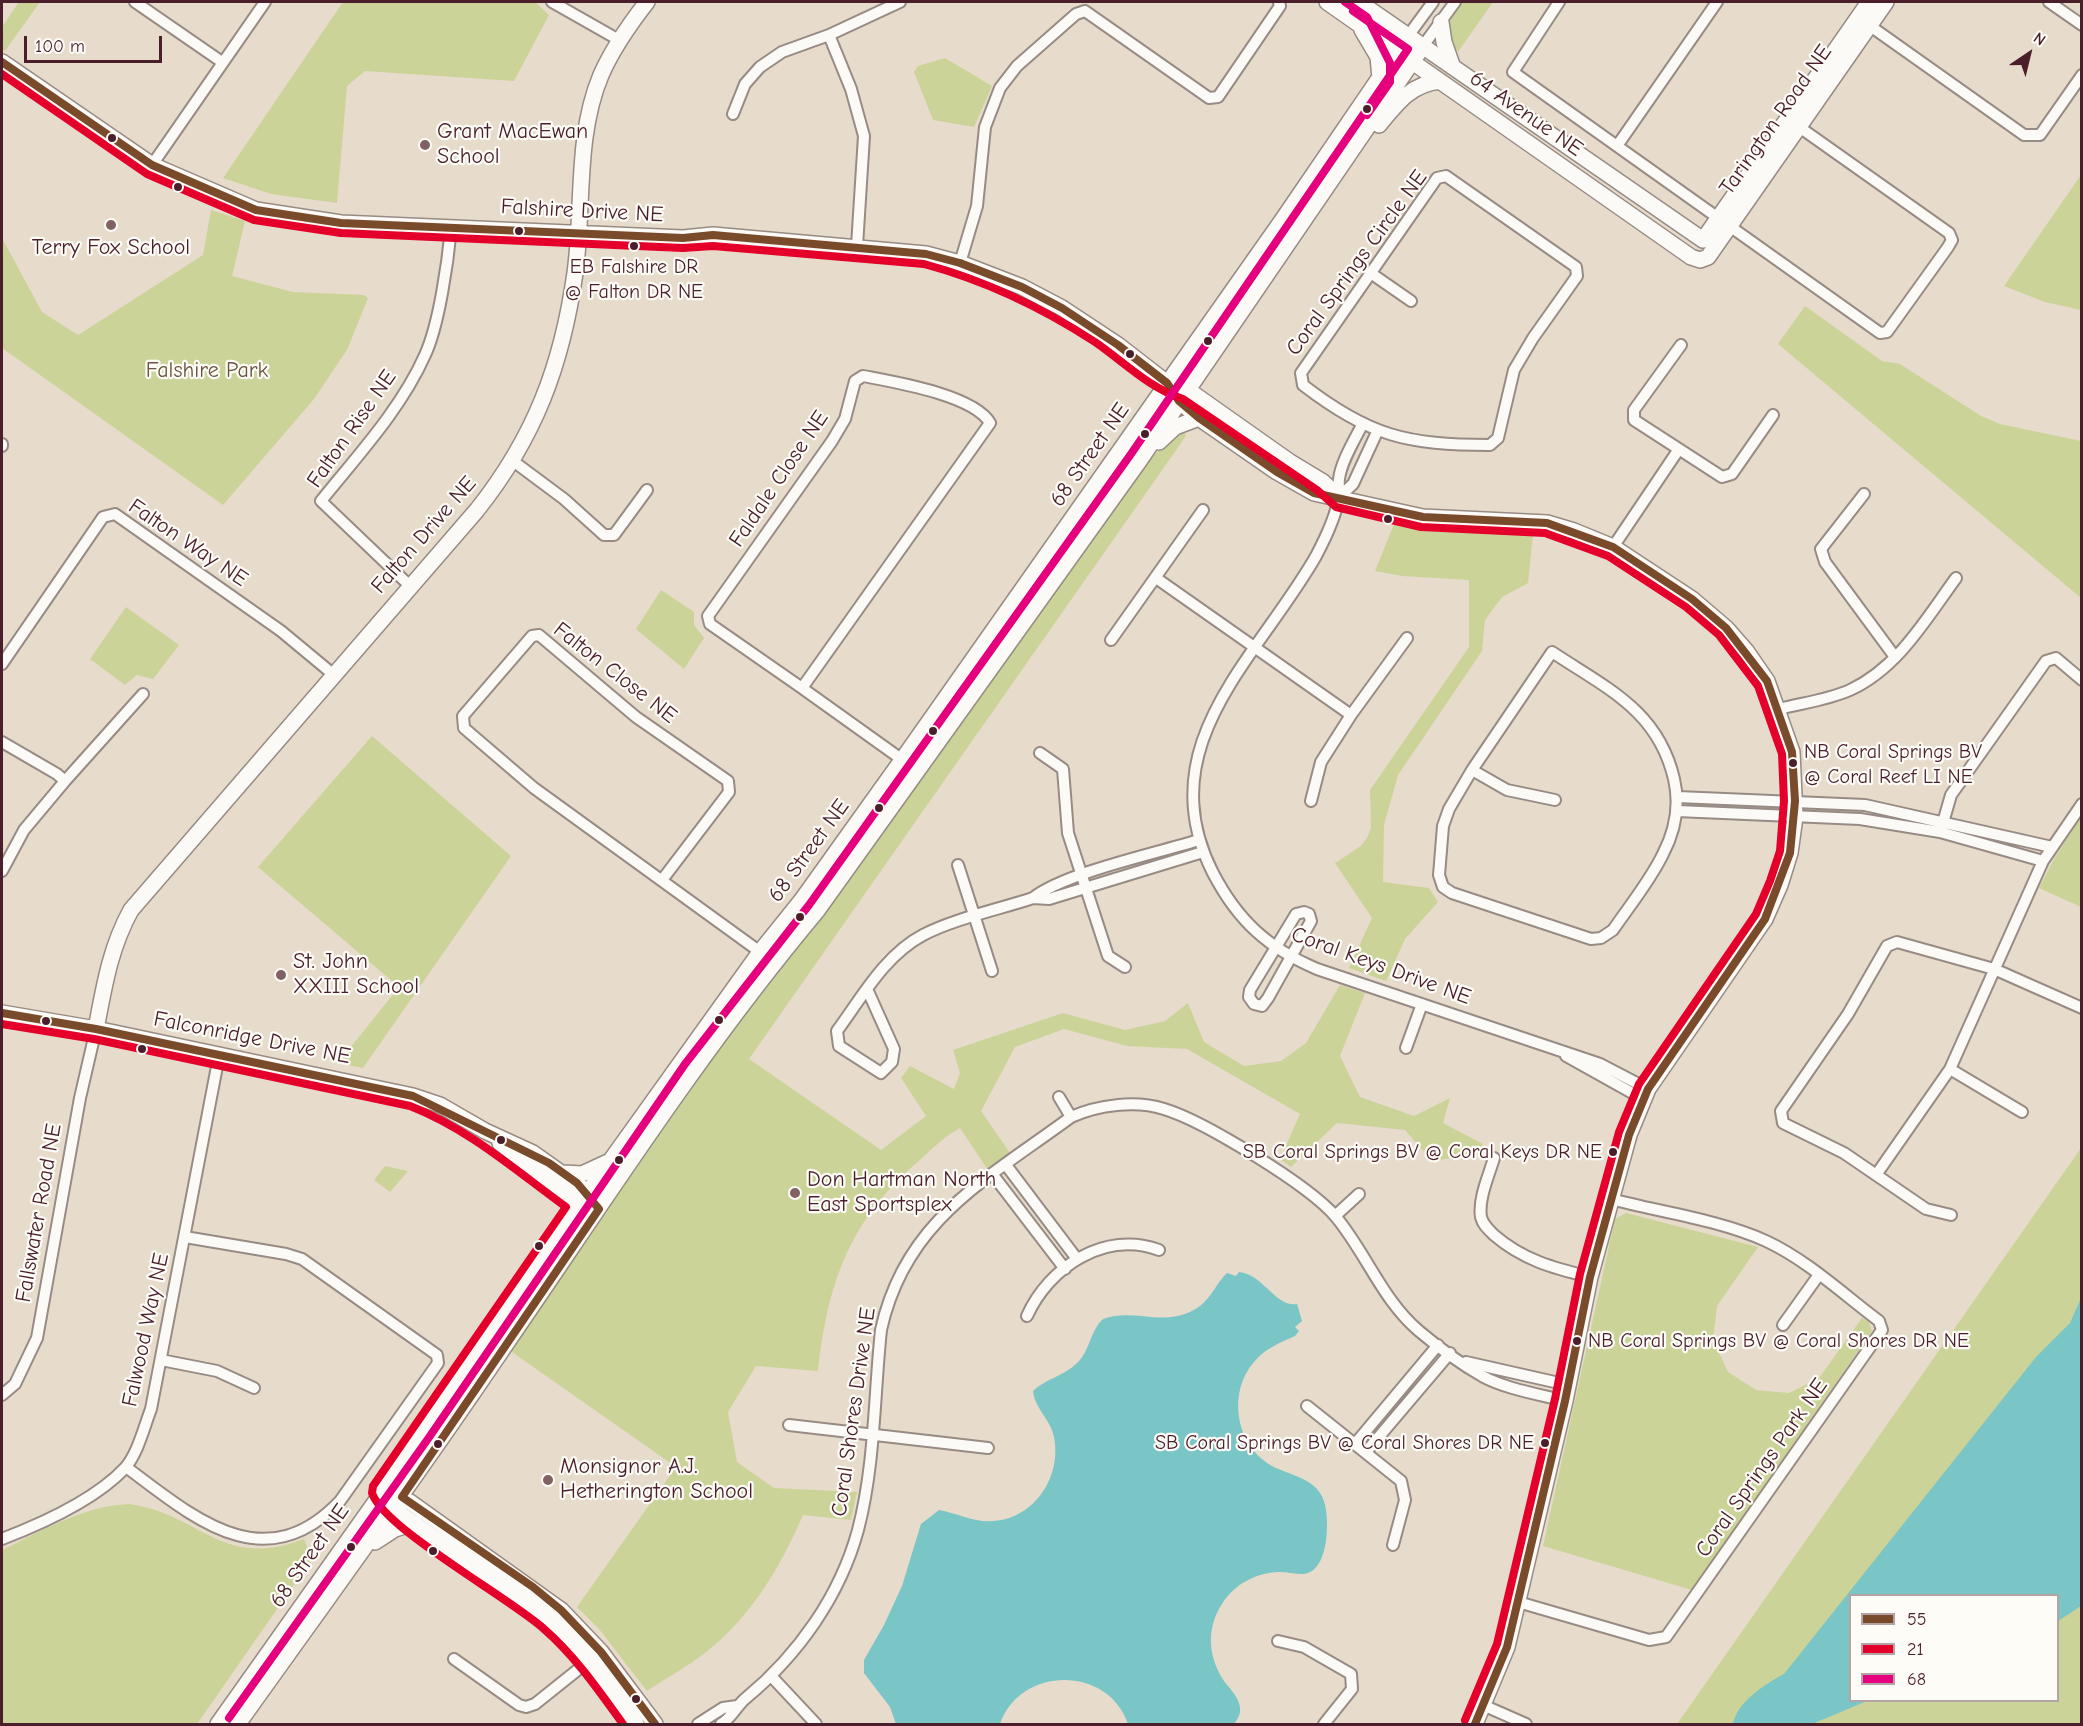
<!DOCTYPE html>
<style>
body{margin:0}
#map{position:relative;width:2083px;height:1726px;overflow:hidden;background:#e7dbcb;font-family:"Comic Neue",sans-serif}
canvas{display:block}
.frame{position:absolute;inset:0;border:3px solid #4a1f2b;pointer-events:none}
.legend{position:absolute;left:1849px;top:1594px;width:210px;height:108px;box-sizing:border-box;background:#fdfcf7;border:2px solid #b5a4a5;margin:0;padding:8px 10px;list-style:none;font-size:18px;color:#4a1f2b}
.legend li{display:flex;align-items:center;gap:12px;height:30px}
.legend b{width:30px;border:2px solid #b5a4a5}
.north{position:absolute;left:1999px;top:24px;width:60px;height:60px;-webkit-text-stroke:4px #fdfcf7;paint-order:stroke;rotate:35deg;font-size:16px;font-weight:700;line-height:24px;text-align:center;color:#4a1f2b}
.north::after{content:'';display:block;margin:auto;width:21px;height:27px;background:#4a1f2b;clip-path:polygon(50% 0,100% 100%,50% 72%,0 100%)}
.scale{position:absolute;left:24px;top:36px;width:138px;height:27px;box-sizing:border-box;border:3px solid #4a1f2b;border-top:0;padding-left:8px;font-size:18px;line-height:21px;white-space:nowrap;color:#4a1f2b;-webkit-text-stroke:4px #fdfcf7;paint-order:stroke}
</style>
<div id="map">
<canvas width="2083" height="1726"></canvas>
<div class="frame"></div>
<ul class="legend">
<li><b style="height:8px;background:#7a4b2a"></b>55</li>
<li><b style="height:8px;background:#e4002b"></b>21</li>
<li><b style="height:8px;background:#e5007d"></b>68</li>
</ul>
<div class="north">N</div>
<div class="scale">100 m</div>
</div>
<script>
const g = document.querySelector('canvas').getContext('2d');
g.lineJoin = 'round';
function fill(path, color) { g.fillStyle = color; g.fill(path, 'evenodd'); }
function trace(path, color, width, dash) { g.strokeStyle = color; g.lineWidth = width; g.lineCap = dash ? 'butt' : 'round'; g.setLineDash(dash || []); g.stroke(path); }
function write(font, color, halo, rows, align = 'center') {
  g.font = font + ' "Comic Neue",sans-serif'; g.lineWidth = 4.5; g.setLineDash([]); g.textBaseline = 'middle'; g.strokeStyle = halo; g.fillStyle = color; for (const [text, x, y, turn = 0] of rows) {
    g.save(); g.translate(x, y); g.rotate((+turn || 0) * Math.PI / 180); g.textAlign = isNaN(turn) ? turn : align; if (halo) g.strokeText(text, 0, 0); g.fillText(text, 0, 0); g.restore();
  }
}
fill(new Path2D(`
 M19,2H40L5,51L2,49V27Z
 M343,2H535L549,15L514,81L365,71L347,86L337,203L271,194L223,178Z
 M1462,2H1493L1458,52C1442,28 1448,24 1462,2Z
 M945,58L992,86L974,127L933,120L914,72L918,66Z
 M2081,175V310L2045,302L2004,286Z
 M211,210L245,221L232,276L293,292L364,295L368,298L347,350L314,399L223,505L2,348V238L42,312L78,335L203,255Z
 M1805,306L1882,361L1900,364L1981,416L2000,424L2081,441V598L1778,344Z
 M1183,428L1186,436L749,1059L881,1150L926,1116L901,1078L910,1066L954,1089L960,1073L953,1050L1063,1013L1125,1030L1165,1021L1188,1003L1204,1042L1244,1066L1281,1061L1306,1043L1340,985L1365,993L1340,1056L1360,1097L1414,1116L1450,1098L1443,1123L1483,1144L1479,1154L1432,1161L1405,1130L1337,1123L1291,1167L1280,1159L1300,1114L1187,1049L1127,1046L1064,1029L1015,1047L981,1111L1010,1153L988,1170L960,1128C946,1135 933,1148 921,1159C850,1219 828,1281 818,1371L756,1366L728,1412L737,1462L774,1488L857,1492L851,1520L803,1515C780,1568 751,1617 705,1653C687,1667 666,1678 647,1691L599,1629L577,1607L676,1467L509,1350L722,1045L1148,461Z
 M1394,524L1425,531L1533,534L1528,583L1502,597L1485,620L1482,651L1398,775L1384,825L1383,882L1429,888L1438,902L1405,939L1386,981L1349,968L1372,918L1335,863L1361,846L1367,838L1371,828L1370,790L1469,647V580L1402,576L1375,571Z
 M661,590L694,612V625L704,638L684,669L636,629Z
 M126,607L179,645L153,679L137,675L125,685L90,659Z
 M372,736L511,856L363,1068L338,1063L399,987L258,867Z
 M2081,817V907L2039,888L2054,859Z
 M2081,1148V1724H1677L1682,1717ZM1850,1596H2058V1700H1850Z
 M385,1166L408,1171L390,1192L374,1180Z
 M1626,1213L1758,1247L1717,1306L1713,1340L1728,1372L1756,1390L1789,1393L1819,1378L1862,1318L1869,1322L1872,1331L1692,1590L1543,1546L1615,1219Z
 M129,1504C200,1513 221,1571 304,1539L312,1559L197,1724H2V1550C42,1531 83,1506 129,1504Z`), '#ccd399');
fill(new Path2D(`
 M1239,1272C1263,1274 1276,1308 1297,1304L1302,1321L1295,1327L1299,1331L1295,1336C1280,1343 1265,1348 1254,1362C1228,1392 1235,1441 1267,1463C1282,1473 1303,1475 1316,1488C1326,1498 1327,1513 1327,1526C1327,1542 1323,1574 1302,1574C1295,1574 1287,1572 1279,1572C1256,1573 1234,1584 1222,1604C1206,1628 1208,1657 1224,1681C1230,1689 1239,1697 1240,1708C1241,1714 1237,1720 1234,1724H1128C1108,1665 1020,1666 1000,1724H896L890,1707L864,1673V1660L884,1625L902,1586L921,1524L939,1510C957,1513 975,1523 994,1521C1035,1518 1062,1476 1054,1437C1051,1420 1035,1409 1033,1391C1045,1379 1064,1376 1077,1363C1090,1351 1090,1331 1103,1319C1136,1307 1166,1330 1200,1306C1212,1297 1217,1282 1227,1273L1236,1276Z
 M2081,1298V1606L2058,1621V1596H1850V1700L1867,1701L1812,1724H1733C1737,1702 1765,1684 1784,1674L2036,1357L2070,1323Z`), '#7ac5c5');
const street = new Path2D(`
 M135,2L222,62
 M552,2L619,40
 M1559,2L1513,72L1617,146L1717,2
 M2049,2L2082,25
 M1866,23L2024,135H2040L2082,75
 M829,35L851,89L864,136L857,246
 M1408,36L1433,2
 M1423,46L1455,2
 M733,114L745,84L760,67L782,52L829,35L900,2
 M1617,146L1880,333L1887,332L1948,247L1952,240L1949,233L1795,124
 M152,165L265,2
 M1446,176L1576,267L1577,276L1533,338L1514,370L1498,438L1490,445C1407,445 1369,436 1303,385L1301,373L1437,178Z
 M960,263L977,206L985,127L1000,88L1017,66L1076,14L1085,11L1209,98L1218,97L1280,6L1279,2
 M1372,274L1411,301
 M1681,345L1634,410V420L1722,477L1732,474L1773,415
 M863,376C894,382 974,395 990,423L802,688L710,624L708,616L832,441L845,419L855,381Z
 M1362,425C1354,441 1341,462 1339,479C1338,485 1340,491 1339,497C1336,516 1325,539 1316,556C1258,658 1148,745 1213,873C1238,921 1268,948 1317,969L1600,1064L1648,1089
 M2,444V446
 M513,461L564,499L604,535H614L647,490
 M1864,494L1821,549L1825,562L1895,657
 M1339,497L1353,484L1377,432
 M1613,547L1679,449
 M1156,578L1351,715
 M410,586L321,501C358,455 401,409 425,355C439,325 448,261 451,228
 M1111,640L1203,510
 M1552,652C1606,688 1658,710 1674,779C1680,805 1675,831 1663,854C1650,881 1630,905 1613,930L1601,938L1591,939L1452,893L1443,887L1439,875L1443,826L1449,809L1472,770Z
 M2,664L103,517L115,514L281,631L334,675
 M802,688L918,771
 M1779,709C1802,703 1828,700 1850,690C1898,668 1926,619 1956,578
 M2,742L57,774L65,781L24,830L2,871
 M1040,753L1063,769L1068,833L1108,956L1125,967
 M1472,770L1507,790L1555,800
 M65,781L143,694
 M1678,797L1865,805L2052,847
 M1311,801L1321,762L1351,715L1407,638
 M1677,811L1860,819L1940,832L2043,861
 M1942,826L1951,795L2046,661L2056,658L2082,680
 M958,865L992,971
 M662,880L729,792L728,781L636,717L539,635L532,636L463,716L464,728L534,788L774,962
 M1033,898C1064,873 1157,853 1199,840
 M1304,912L1309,914L1311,921L1268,998L1262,1006L1254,1004L1249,997L1250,990L1296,914Z
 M867,989L894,1049L892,1062L881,1073L839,1046L837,1031C862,997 885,955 923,935C953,919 1000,909 1033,898L1049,899L1203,852
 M1406,1048L1422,1004
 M1566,1056L1643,1099
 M1950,1069L2022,1112
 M1059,1097L1071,1117
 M1494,1158C1489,1175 1478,1199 1481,1217C1483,1225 1488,1229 1494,1235C1523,1260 1553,1268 1590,1277
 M1006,1165L1077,1259
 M993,1175L1065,1269
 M1876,1175L1950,1069L2043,861L2082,804
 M1951,1215L1926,1209L1844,1153L1783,1123L1781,1111L1848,1014L1887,946L1897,942L1994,969L2082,1008
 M1335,1216L1359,1194
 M1027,1316C1049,1267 1105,1230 1159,1250
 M1783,1325L1818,1276
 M161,1360L217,1371L254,1388
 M1466,1362L1568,1385
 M2,1395L15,1384L37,1338L80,1098L96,1029
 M1307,1406L1401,1481L1405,1500L1393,1545
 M789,1425L988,1448
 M1355,1444L1438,1345
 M1366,1452L1450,1353
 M126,1467C193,1517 264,1581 340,1501L438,1363L437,1355L302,1259L286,1254L185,1237
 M2,1539C41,1524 96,1499 125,1468C138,1453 144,1427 151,1409L219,1056
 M1518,1602L1649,1640L1666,1637L1882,1330L1879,1321C1843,1294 1807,1260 1766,1241C1720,1220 1660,1212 1611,1199
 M1278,1641L1304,1647L1351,1674L1352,1689L1324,1724
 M454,1659L519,1705L526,1707L535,1704L595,1656
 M772,1677L816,1724
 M1485,1706L1526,1724
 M698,1724L723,1708L737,1706
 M721,1724C732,1718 736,1706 746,1698C798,1655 840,1596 858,1530C875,1465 874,1396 881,1330C905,1220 987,1179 1071,1117C1098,1105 1135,1100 1164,1109C1204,1121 1310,1186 1336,1217C1366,1253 1383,1301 1419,1331C1438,1347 1461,1364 1482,1376C1506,1389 1538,1394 1565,1401`);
const secondary = new Path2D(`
 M1327,2L1691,257L1700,260L1708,257L1886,2
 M1359,2L1703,240L1869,2
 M1441,22L1444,42L1452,65
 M1362,30L1378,57L1380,78
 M2,62L152,165L256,210L341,223L683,238L713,235L926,254L960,263L1022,287L1062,308L1118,345L1167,383L1188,390L1290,462L1323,482L1339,497
 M1379,125C1397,103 1411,84 1440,81
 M1174,393L1179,401L1199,418L1277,472L1314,493L1423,517L1547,523L1574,531L1613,547L1692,599L1726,628L1747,652L1767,681L1792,752L1795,817L1790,853L1780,885L1765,919L1648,1089L1629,1135L1590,1277L1565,1401L1507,1647L1475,1724
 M1159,442L1175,427L1199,418
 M2,1013L96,1029L413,1096L440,1105L485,1131L533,1153L588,1192L592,1198
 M96,1029C104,987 110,948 131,910L477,510C535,437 562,365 575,273C584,208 575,137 601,75C613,48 629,25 647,2
 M500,1143L580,1205L590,1207
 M563,1173L582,1174L608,1162
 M394,1495L410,1502L561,1610L601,1652L655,1724
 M390,1502L401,1514L550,1620L590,1660L636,1724
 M375,1542L395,1529L415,1523
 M218,1724L393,1477L588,1192L760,952L801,901L902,760L1283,219L1408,36
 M238,1724C327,1599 418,1475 504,1347C605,1200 702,1048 817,911L1140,460L1423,46`);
trace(street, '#978b84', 14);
trace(secondary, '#978b84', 18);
trace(street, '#fbfaf7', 10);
trace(secondary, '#fbfaf7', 15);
trace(new Path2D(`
 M2,62L152,165L256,210L341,223L683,238L713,235L926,254L960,263L1022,287L1062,308L1118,345L1167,383L1179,401L1199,418L1277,472L1314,493L1423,517L1547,523L1613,547L1692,599L1726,628L1767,681L1792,752L1795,801L1790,853L1765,919L1648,1089L1629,1135L1590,1277L1565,1401L1507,1647L1475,1724
 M2,1013L96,1029L413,1096L549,1163L577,1183L599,1209L402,1497L533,1587L561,1610L601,1652L655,1724`), '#7a4b2a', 8);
trace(new Path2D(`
 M2,74L147,174L254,220L341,233L683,248L713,246L924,264C987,281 1041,307 1095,342C1124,362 1149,388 1183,399L1317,490L1336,507L1421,527L1545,533L1608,556L1686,607L1719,635L1758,686L1782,754L1784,801L1780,851L1770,881L1756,914L1639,1084L1619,1132L1580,1274L1555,1399L1497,1644L1465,1720
 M2,1024L94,1039L410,1106C469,1129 515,1170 566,1207L373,1486L372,1493C384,1529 510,1598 544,1629C576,1657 599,1691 623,1724`), '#e4002b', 8);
trace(new Path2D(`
 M1345,2L1367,17L1390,63V82L1367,115
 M229,1718L430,1436L685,1064L809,905L1131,454L1408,49L1353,11`), '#e5007d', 8);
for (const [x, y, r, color] of [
 [1367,109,5,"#4a1f2b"],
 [112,138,5,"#4a1f2b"],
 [425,145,6,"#816163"],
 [178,187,5,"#4a1f2b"],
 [111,225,6,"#816163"],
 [519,231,5,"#4a1f2b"],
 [634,246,5,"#4a1f2b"],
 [1208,341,5,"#4a1f2b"],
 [1130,354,5,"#4a1f2b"],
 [1145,434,5,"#4a1f2b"],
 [1388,519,5,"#4a1f2b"],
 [933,731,5,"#4a1f2b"],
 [1793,763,5,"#4a1f2b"],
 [879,808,5,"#4a1f2b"],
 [800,917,5,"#4a1f2b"],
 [281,975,6,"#816163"],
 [719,1020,5,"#4a1f2b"],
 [46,1021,5,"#4a1f2b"],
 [142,1049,5,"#4a1f2b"],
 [501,1140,5,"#4a1f2b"],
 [1613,1152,5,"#4a1f2b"],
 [619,1160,5,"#4a1f2b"],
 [795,1193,6,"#816163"],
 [539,1246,5,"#4a1f2b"],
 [1577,1341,5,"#4a1f2b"],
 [1545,1443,5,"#4a1f2b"],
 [438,1444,5,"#4a1f2b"],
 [548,1480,6,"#816163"],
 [351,1547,5,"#4a1f2b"],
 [433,1551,5,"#4a1f2b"],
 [636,1699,5,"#4a1f2b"]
]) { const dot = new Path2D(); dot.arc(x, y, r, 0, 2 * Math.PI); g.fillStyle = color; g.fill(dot); trace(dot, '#fdfcf7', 2); }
write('20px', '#4a1f2b', '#fdfcf7', [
 ["EB Falshire DR",634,267,"center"],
 ["@ Falton DR NE",634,292,"center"],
 ["NB Coral Springs BV",1804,752],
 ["@ Coral Reef LI NE",1804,777],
 ["SB Coral Springs BV @ Coral Keys DR NE",1602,1152,"right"],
 ["NB Coral Springs BV @ Coral Shores DR NE",1588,1341],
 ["SB Coral Springs BV @ Coral Shores DR NE",1534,1443,"right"]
], 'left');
write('22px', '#4a1f2b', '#fdfcf7', [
 ["64 Avenue NE",1526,114,35],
 ["Tarington Road NE",1776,120,-55],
 ["Falshire Drive NE",582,211,3],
 ["Coral Springs Circle NE",1357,263,-54],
 ["Falton Rise NE",352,429,-55],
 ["68 Street NE",1090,455,-55],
 ["Faldale Close NE",779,479,-56],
 ["Falton Drive NE",424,535,-49],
 ["Falton Way NE",188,543,34],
 ["Falton Close NE",615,673,38],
 ["68 Street NE",809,851,-54],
 ["Coral Keys Drive NE",1381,966,20],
 ["Falconridge Drive NE",252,1038,11],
 ["Fallswater Road NE",39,1213,-80],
 ["Falwood Way NE",146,1330,-78],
 ["Coral Shores Drive NE",854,1412,-82],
 ["Coral Springs Park NE",1762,1468,-55],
 ["68 Street NE",310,1556,-55]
]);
write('22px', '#4a1f2b', '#fdfcf7', [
 ["Grant MacEwan",437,132],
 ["School",437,157],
 ["Terry Fox School",111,248,"center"],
 ["St. John",293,962],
 ["XXIII School",293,987],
 ["Don Hartman North",807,1180],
 ["East Sportsplex",807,1205],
 ["Monsignor A.J.",560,1467],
 ["Hetherington School",560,1492]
], 'left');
write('22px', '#6a5340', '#fdfcf7', [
 ["Falshire Park",207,371]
]);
</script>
